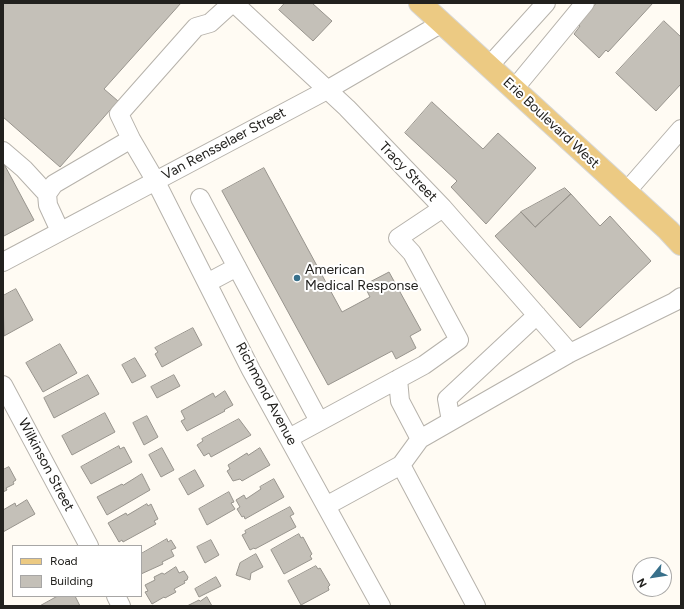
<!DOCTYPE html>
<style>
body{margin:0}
#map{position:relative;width:684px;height:609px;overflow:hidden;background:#fffbf3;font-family:Figtree,sans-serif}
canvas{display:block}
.frame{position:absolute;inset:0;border:4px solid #22211e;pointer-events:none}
.legend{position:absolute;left:12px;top:545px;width:130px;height:52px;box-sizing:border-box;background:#fff;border:1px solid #a7a6a5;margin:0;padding:5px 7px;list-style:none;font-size:12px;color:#22211e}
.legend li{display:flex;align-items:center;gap:8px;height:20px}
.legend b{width:20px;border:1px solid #a7a6a5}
.north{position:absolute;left:632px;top:557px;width:40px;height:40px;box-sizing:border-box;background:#fff;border:1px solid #a7a6a5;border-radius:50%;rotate:240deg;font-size:11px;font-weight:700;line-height:16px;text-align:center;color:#22211e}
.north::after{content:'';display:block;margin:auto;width:14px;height:18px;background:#38708b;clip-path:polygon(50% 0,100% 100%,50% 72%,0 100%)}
</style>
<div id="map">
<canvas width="684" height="609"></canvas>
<div class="frame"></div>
<ul class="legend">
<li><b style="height:5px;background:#ecca83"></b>Road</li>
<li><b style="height:11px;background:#c4c0b8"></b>Building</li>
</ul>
<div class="north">N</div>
</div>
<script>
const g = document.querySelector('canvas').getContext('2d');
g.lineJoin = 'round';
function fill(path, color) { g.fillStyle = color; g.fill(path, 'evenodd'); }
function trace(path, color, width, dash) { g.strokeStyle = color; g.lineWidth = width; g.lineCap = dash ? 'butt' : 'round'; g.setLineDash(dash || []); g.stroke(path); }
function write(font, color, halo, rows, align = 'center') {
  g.font = font + ' Figtree,sans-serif'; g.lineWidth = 4; g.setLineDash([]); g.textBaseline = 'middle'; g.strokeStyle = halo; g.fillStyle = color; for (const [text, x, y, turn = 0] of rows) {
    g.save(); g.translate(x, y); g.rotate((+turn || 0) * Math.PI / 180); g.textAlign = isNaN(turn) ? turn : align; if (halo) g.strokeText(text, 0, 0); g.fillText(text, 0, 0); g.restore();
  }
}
const building = new Path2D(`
 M3,3H181L104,89L118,101L60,167L3,117Z
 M285,3H312L332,21L313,41L279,10Z
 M597,3H653L608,52L606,50L599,58L574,34L580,26L578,24Z
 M664,21L681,37V84L656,111L616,73Z
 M432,102L483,149L498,133L536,168L486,224L451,187L457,181L405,133Z
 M4,164L34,220L4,236L3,235Z
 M264,168L342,312L370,297L364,285L389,272L421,330L410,336L416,348L396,359L392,351L328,385L222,191Z
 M565,188L571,194L535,227L521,212Z
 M571,194L600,226L610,216L651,261L580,328L495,236L521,212L535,227Z
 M16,289L33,320L4,336L3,296Z
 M193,328L202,345L162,367L155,354L158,352L155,348Z
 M60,344L77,373L43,392L26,363Z
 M135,358L146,376L132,383L122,365Z
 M88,375L99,394L54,418L44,398Z
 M174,375L180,386L157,398L151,387Z
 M225,391L233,405L224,410L225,411L187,431L181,421L185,419L181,411L213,393L215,397Z
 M105,413L115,432L72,455L62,436Z
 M147,416L158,437L144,445L133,423Z
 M239,419L251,435L211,457L209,453L204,456L197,445L203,441L202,439Z
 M119,446L120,449L124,447L132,462L91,484L81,467Z
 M162,448L174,470L161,477L149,455Z
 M260,448L270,465L242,481L240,479L233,481L227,471L230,469L228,465L247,453L248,455Z
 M9,467L16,480L13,482L14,484L6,488L7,490L3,492V470Z
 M195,470L204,486L188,495L179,479Z
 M142,474L150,490L107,515L97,497L122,484L123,485Z
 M274,479L284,497L245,519L244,516L242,517L237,509L240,507L236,500L244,495L246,499L261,489L260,487Z
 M229,492L234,502L231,503L235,509L207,525L199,509Z
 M27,500L35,514L3,532V510L15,503L16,506Z
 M147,504L148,506L151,504L158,519L154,521L156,524L123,542L122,540L119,542L108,523L126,513L127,515Z
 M290,507L294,514L290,516L296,527L255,549L254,548L250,550L242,535L246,533L245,531Z
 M299,534L301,538L303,537L312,554L310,556L312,559L284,574L271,550Z
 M167,539L168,542L171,540L176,548L171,550L174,556L162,562L163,564L141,574V554Z
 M211,540L219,555L205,563L197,547Z
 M256,554L263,567L251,573L250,580L236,575L240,563Z
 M316,566L318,569L320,568L330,585L328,587L329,590L301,605L288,581Z
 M176,567L179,573L184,571L188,577L187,580L184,581L185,583L174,589L176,592L165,598L164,597L152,604L145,592L148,591L145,585L155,580L154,577L162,573L164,574Z
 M216,577L221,586L199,597L195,589Z
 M58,596H75L80,606H40Z
 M207,597L212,606H187L199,600L200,601Z`);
fill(building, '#c4c0b8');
trace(building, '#98948d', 1);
const minor = new Path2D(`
 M232,3L210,23L196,27L119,114L131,139L155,180L251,370L381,606
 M234,3L347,108L443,208L570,353
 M489,66L546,3
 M514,89L585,3
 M3,151L24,169L47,194
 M626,192L681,129
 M200,198L319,421
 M60,231L48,205L47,194L54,184L131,139
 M3,262L327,90L442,23
 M207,283L237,267
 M398,379L400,401L420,439
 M3,385L89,546
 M451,421L447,399L537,315
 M289,438L424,365L459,340L412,253L398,238L443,208
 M401,465L476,606
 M326,506L401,465L420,439L570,353L674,302L681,297
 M116,596L121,606`);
const major = new Path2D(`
 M420,3L668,230L681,244`);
trace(minor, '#b6b2ab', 20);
trace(major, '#d7d7d6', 24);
trace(minor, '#fff', 18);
trace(major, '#ecca83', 22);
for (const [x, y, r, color] of [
 [297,278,4,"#38708b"]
]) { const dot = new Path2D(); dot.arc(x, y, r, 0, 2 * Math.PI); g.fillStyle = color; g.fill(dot); trace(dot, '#fff', 1.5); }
write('14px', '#22211e', '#fff', [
 ["Erie Boulevard West",551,123,43],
 ["Van Rensselaer Street",224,144,-28],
 ["Tracy Street",408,172,46],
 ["Richmond Avenue",266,394,62],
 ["Wilkinson Street",46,465,62]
]);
write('14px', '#22211e', '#fff', [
 ["American",305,270],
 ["Medical Response",305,286]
], 'left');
</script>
